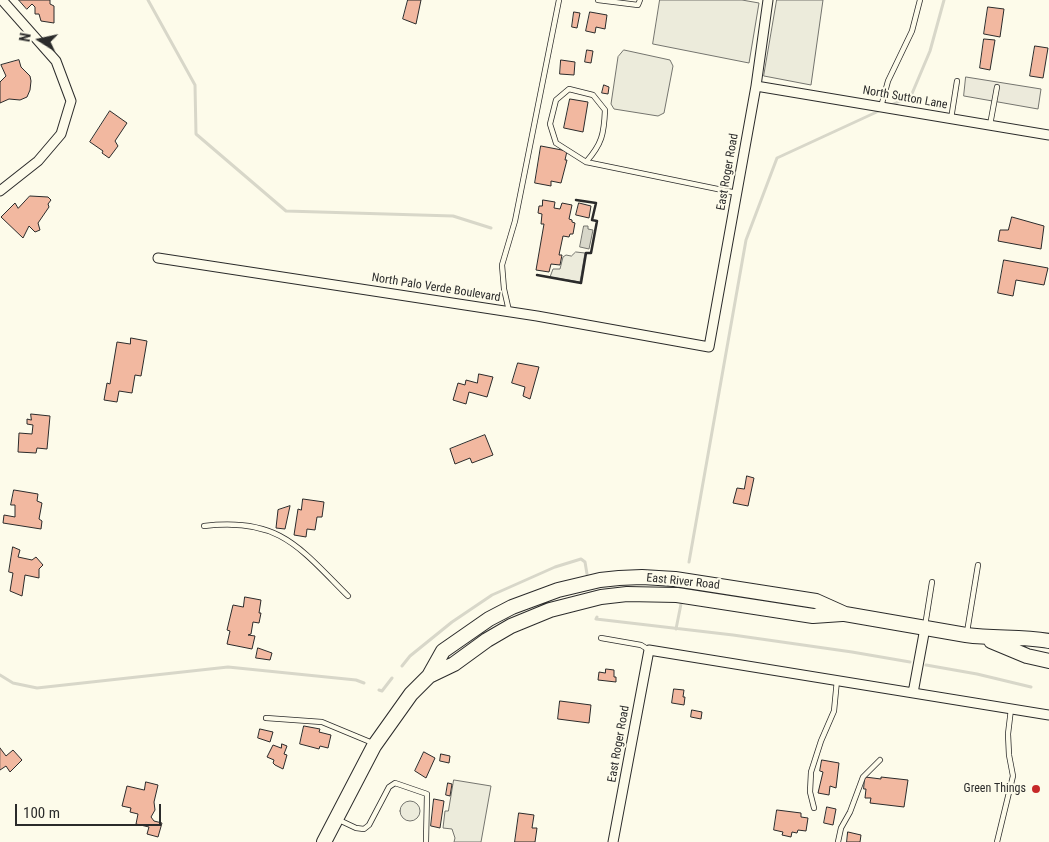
<!DOCTYPE html>
<style>
body{margin:0}
#map{position:relative;width:1049px;height:842px;overflow:hidden;background:#fdfbea;font-family:"Roboto Condensed",sans-serif}
canvas{display:block}
.north{position:absolute;left:15px;top:15px;width:50px;height:50px;-webkit-text-stroke:4px #fdfbea;paint-order:stroke;rotate:280deg;font-size:14px;font-weight:700;line-height:20px;text-align:center;color:#2b2b2b}
.north::after{content:'';display:block;margin:auto;width:18px;height:22px;background:#2b2b2b;clip-path:polygon(50% 0,100% 100%,50% 72%,0 100%)}
.scale{position:absolute;left:15px;top:804px;width:146px;height:22px;box-sizing:border-box;border:2px solid #2b2b2b;border-top:0;padding-left:6px;font-size:15px;line-height:18px;white-space:nowrap;color:#2b2b2b;-webkit-text-stroke:4px #fdfbea;paint-order:stroke}
</style>
<div id="map">
<canvas width="1049" height="842"></canvas>
<div class="north">N</div>
<div class="scale">100 m</div>
</div>
<script>
const g = document.querySelector('canvas').getContext('2d');
g.lineJoin = 'round';
function fill(path, color) { g.fillStyle = color; g.fill(path, 'evenodd'); }
function trace(path, color, width, dash) { g.strokeStyle = color; g.lineWidth = width; g.lineCap = dash ? 'butt' : 'round'; g.setLineDash(dash || []); g.stroke(path); }
function write(font, color, halo, rows, align = 'center') {
  g.font = font + ' "Roboto Condensed",sans-serif'; g.lineWidth = 4; g.setLineDash([]); g.textBaseline = 'middle'; g.strokeStyle = halo; g.fillStyle = color; for (const [text, x, y, turn = 0] of rows) {
    g.save(); g.translate(x, y); g.rotate((+turn || 0) * Math.PI / 180); g.textAlign = isNaN(turn) ? turn : align; if (halo) g.strokeText(text, 0, 0); g.fillText(text, 0, 0); g.restore();
  }
}
const green = new Path2D(`
 M660,0H742L759,3L749,63L653,44Z
 M777,0H823L811,85L764,76Z
 M624,50L670,60L673,66L664,113L658,116L614,109L611,104L618,57Z
 M576,252L585,253L580,282L550,277L553,269H560L563,257L566,255L571,256Z
 M454,780L491,786L481,842H454L455,838L452,829L443,828L445,811H448Z
 M400 811a10 10 0 1 1 20 0a10 10 0 1 1-20 0Z`);
fill(green, '#ecebdb');
trace(green, '#74746e', 1);
const parking = new Path2D(`
 M966,77L1041,89L1038,109L964,96Z`);
fill(parking, '#eceadb');
trace(parking, '#74746e', 1);
const water = new Path2D(`
 M584,226H588V229L593,230L589,249L580,247Z`);
fill(water, '#d8d7c9');
trace(water, '#74746e', 1);
trace(new Path2D(`
 M148,0L195,85L196,134L286,211L453,216L491,228
 M889,106L911,96L930,51L944,0
 M689,562L746,240L777,158L881,110
 M597,617L596,619L733,635L852,652L910,662
 M676,629L681,604
 M926,665L977,674L1031,687
 M402,666L410,656L452,622L492,595L555,567L581,559L585,562L587,574
 M0,675L13,683L37,688L228,667L356,680L364,683
 M379,690L382,691L392,678`), '#d8d7c9', 3);
const building = new Path2D(`
 M19,0H50V4L54,6V23L41,21L39,14H35V7L32,4L27,9Z
 M408,0H421L416,24L403,19Z
 M988,7L1004,9L1000,37L984,34Z
 M574,12L580,13L577,28L572,27Z
 M590,12L607,15L605,29L596,27L595,33L586,31Z
 M984,39L995,40L990,70L980,68Z
 M1035,46L1048,48L1043,78L1030,76Z
 M587,50L593,51L591,63L585,62Z
 M19,60L21,67L30,76L31,81L30,90L27,97L20,100L9,99L0,103V82L6,76L1,65Z
 M561,60L575,62L574,75L560,74Z
 M604,85L609,87L608,94L602,93Z
 M570,99L588,102L583,132L564,128Z
 M110,111L127,123L115,141L118,146L109,158L102,153L103,151L90,142Z
 M541,146L567,151L565,160H567L561,183L551,181V186L535,183Z
 M30,196L48,197L51,200L48,204L49,207L38,223L40,230L35,232L29,226L23,238L1,217L15,203L18,208Z
 M543,200L555,202L554,208L560,209L562,203L572,205L569,219L572,220V222L575,223L573,234H570L569,237L563,236L559,255H562L560,265L551,264L549,272L536,270L544,224H541L542,214L538,213L539,206H542Z
 M579,203L591,206L589,218L576,215Z
 M1012,217L1044,226L1041,249L998,241L1000,230H1008Z
 M1004,260L1048,268L1044,285L1016,280L1013,296L998,293Z
 M131,338L147,341L141,376L135,375L132,393L119,391L117,402L104,400L107,383L110,384L117,342L130,344Z
 M518,363L539,367L530,399L523,396L525,387L512,383Z
 M479,374L493,377L487,397L469,392L466,404L453,400L458,383L465,385L466,380L477,383Z
 M31,414L50,416L47,449L37,448L36,453L18,452L19,433L32,434L33,425L27,424V419L31,420Z
 M485,435L493,455L472,463L470,458L455,464L450,449Z
 M747,476L754,478L748,506L733,503L737,488L744,489Z
 M14,490L38,494L37,501L42,503L39,519L42,521L41,529L3,523L4,515L15,517V505H11Z
 M303,499L324,502L322,517H317L315,530L307,529L306,537L294,535L298,509L301,510Z
 M290,506L285,529L276,528L278,510Z
 M13,547L20,550L18,557L32,560L36,557L43,565L39,569V578L25,575L22,596L10,591L13,573L9,572Z
 M245,597L261,600L259,613H261L259,623L253,622L251,634L248,635L255,636L252,649L227,644L230,631L227,630L233,605L243,607Z
 M258,648L272,653L270,660L256,658Z
 M606,669L614,670V677H616V682L598,680L599,672L605,673Z
 M674,689L684,690L683,697H685L684,705L672,703Z
 M560,701L591,705L589,723L558,719Z
 M692,710L702,712L701,719L691,717Z
 M304,726L320,729L319,732L331,735L328,748L320,746L319,749L300,744Z
 M260,729L273,732L270,742L258,738Z
 M282,744L287,746L284,754L287,755L283,769L275,765L273,763L274,760L267,757L273,745L281,748Z
 M0,748L6,756L13,750L22,760L10,772L6,766L0,770Z
 M424,752L435,758L426,778L415,771Z
 M441,754L450,756L449,763L440,761Z
 M822,760L839,763L836,788L830,786L829,795L818,793L823,772L820,771Z
 M865,777L881,779V777L908,780L904,807L870,803L871,798H865L866,789H864Z
 M146,782L158,785L154,802L155,810L151,817L154,821L162,823L158,837L147,834L149,827L136,824L138,814L130,812L131,808L122,806L127,786L144,790Z
 M448,783L452,784L450,796L446,795Z
 M434,799L444,801L440,828L431,826Z
 M827,807L836,809L833,825L824,823Z
 M777,810L801,813V817L808,818L806,831L798,830L797,833L792,832L791,837L782,835L783,832L774,830Z
 M519,813L534,815L532,828H537L535,842H515Z
 M848,832L861,835L860,842H847Z`);
fill(building, '#f2b8a0');
trace(building, '#2b2b2b', 1);
const service = new Path2D(`
 M598,0L638,5L640,0
 M881,107L888,81L912,31L920,0
 M951,119L957,81
 M990,125L997,87
 M586,162C602,144 604,134 605,110L593,95L569,89L556,100L550,124L556,143L586,162L737,193
 M509,311L504,289L502,265L515,221L559,0
 M204,526C279,517 299,547 348,596
 M925,626L932,582
 M967,632L978,565
 M601,638L641,645L649,650
 M266,718L322,722L375,744
 M814,808L810,792L811,772L821,741L834,711L837,680
 M339,820L356,828L364,829L369,825L389,787L395,783L427,794L426,842
 M838,842L841,828L850,812L863,777L880,760
 M997,842L1013,776L1009,755L1008,734L1011,709`);
const minor = new Path2D(`
 M756,86L1049,135
 M0,191L38,161L61,134L71,101L56,61L2,0
 M158,258L537,316L709,347L756,86L768,0
 M913,693L925,628
 M613,842L649,650L1049,715`);
const primary = new Path2D(`
 M991,641L1027,656L1049,661
 M429,676L454,664L487,640L511,626L550,610L601,597L627,594L677,595L813,616L842,614
 M324,842L374,746L411,694L429,676L443,651L489,619L512,607L558,590L600,580L619,578L642,577L675,579L816,601L845,614L966,635C994,639 1022,636 1049,641`);
trace(service, '#2b2b2b', 6);
trace(minor, '#2b2b2b', 11);
trace(primary, '#2b2b2b', 16);
trace(service, '#fdfbea', 4.5);
trace(minor, '#fdfbea', 9);
trace(primary, '#fdfbea', 14);
trace(new Path2D(`
 M537,275L581,283L586,253H591L597,221L592,220L596,203L576,200`), '#2b2b2b', 2.5);
for (const [x, y, r, color] of [
 [1036,789,5,"#c62828"]
]) { const dot = new Path2D(); dot.arc(x, y, r, 0, 2 * Math.PI); g.fillStyle = color; g.fill(dot); trace(dot, '#fdfbea', 2); }
write('12px', '#2b2b2b', '#fdfbea', [
 ["North Sutton Lane",905,98,10],
 ["East Roger Road",728,172,-80],
 ["North Palo Verde Boulevard",436,288,9],
 ["East River Road",683,582,6],
 ["East Roger Road",619,744,-80]
]);
write('12px', '#2b2b2b', '#fdfbea', [
 ["Green Things",1026,789]
], 'right');
</script>
